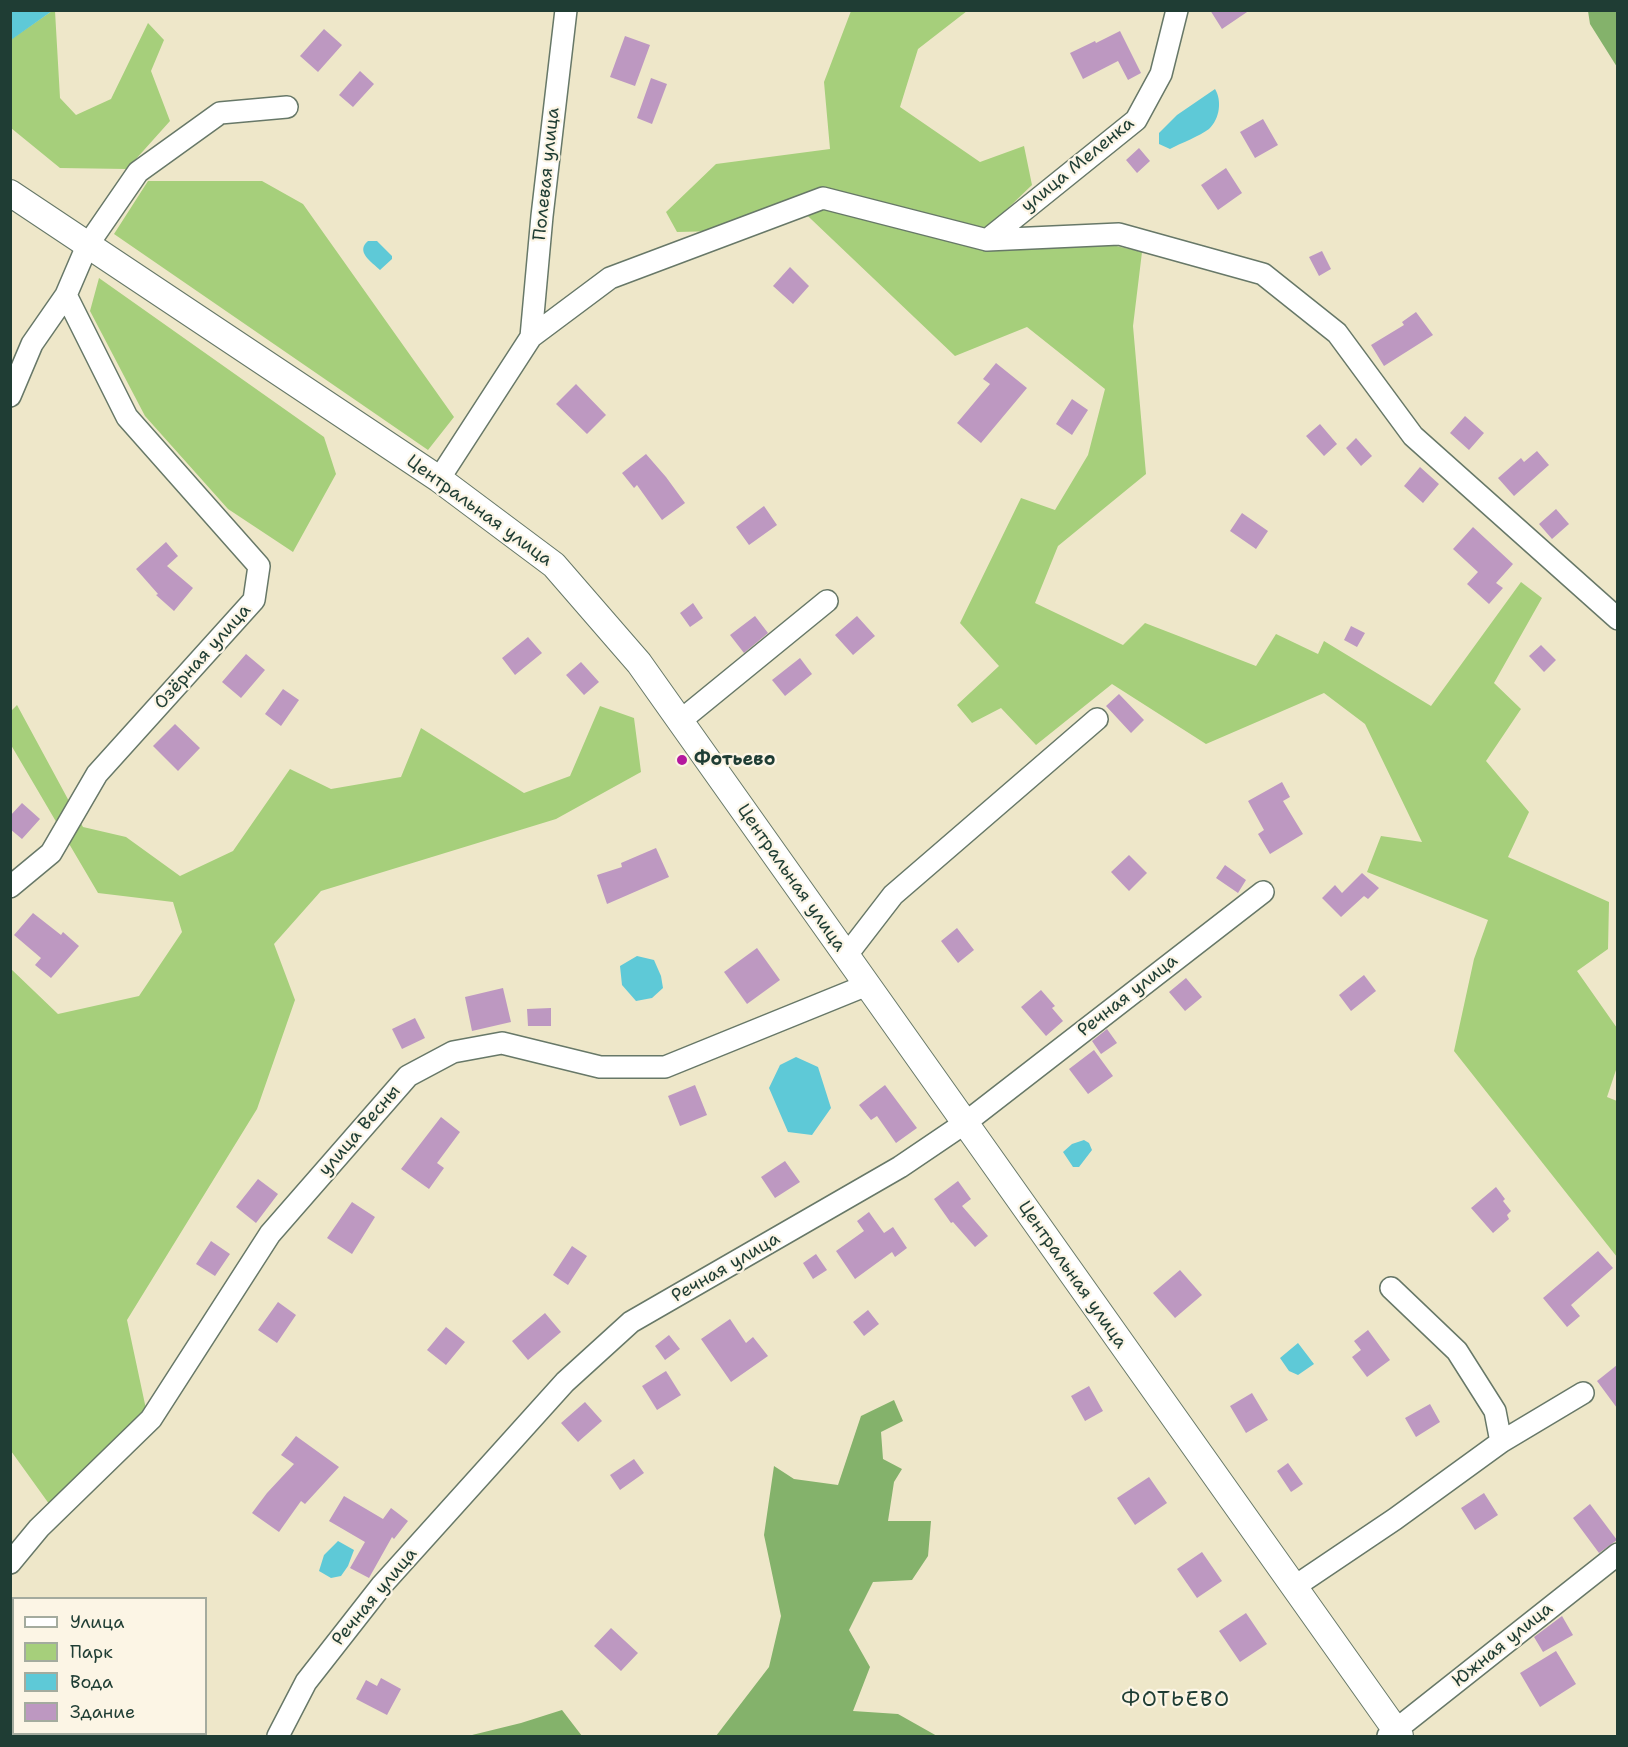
<!DOCTYPE html>
<meta charset="utf-8">
<style>
body{margin:0}
#map{position:relative;width:1628px;height:1747px;overflow:hidden;background:#eee7c9;font-family:"Shantell Sans",sans-serif}
canvas{display:block}
.frame{position:absolute;inset:0;border:12px solid #1f3d34;pointer-events:none}
.legend{position:absolute;left:12px;top:1597px;width:195px;height:138px;box-sizing:border-box;background:#fcf5e5;border:2px solid #a4ab9e;margin:0;padding:8px 10px;list-style:none;font-size:18px;color:#1f3d34}
.legend li{display:flex;align-items:center;gap:12px;height:30px}
.legend b{width:30px;border:2px solid #a4ab9e}
</style>
<div id="map">
<canvas width="1628" height="1747"></canvas>
<div class="frame"></div>
<ul class="legend">
<li><b style="height:8px;background:#fff"></b>Улица</li>
<li><b style="height:16px;background:#a6cf7b"></b>Парк</li>
<li><b style="height:16px;background:#5ec9d7"></b>Вода</li>
<li><b style="height:16px;background:#bd98c1"></b>Здание</li>
</ul>
</div>
<script>
const g = document.querySelector('canvas').getContext('2d');
g.lineJoin = 'round';
function fill(path, color) { g.fillStyle = color; g.fill(path, 'evenodd'); }
function trace(path, color, width, dash) { g.strokeStyle = color; g.lineWidth = width; g.lineCap = dash ? 'butt' : 'round'; g.setLineDash(dash || []); g.stroke(path); }
function write(font, color, halo, rows, align = 'center') {
  g.font = font + ' "Shantell Sans",sans-serif'; g.lineWidth = 4.5; g.setLineDash([]); g.textBaseline = 'middle'; g.strokeStyle = halo; g.fillStyle = color; for (const [text, x, y, turn = 0] of rows) {
    g.save(); g.translate(x, y); g.rotate((+turn || 0) * Math.PI / 180); g.textAlign = isNaN(turn) ? turn : align; if (halo) g.strokeText(text, 0, 0); g.fillText(text, 0, 0); g.restore();
  }
}
fill(new Path2D(`
 M52,11H55L60,98L76,115L111,99L148,23L164,40L151,71L170,121L127,169L60,168L11,128L10,40Z
 M851,11H967L918,49L900,107L980,162L1024,146L1032,185L972,243L1078,237L1142,252L1133,326L1146,474L1058,546L1035,603L1123,645L1145,623L1256,666L1276,634L1318,654L1324,641L1431,706L1521,582L1542,598L1494,683L1521,709L1486,761L1529,812L1508,857L1609,902L1608,949L1577,971L1617,1028V1067L1607,1097L1617,1101V1257L1454,1051L1474,959L1488,920L1367,872L1381,836L1422,842L1365,724L1324,693L1206,744L1112,684L1036,745L1001,708L972,723L957,705L999,666L960,623L1021,498L1055,510L1088,455L1105,389L1027,327L955,356L791,200L718,231L677,232L666,212L716,164L830,149L824,82Z
 M148,181H262L303,204L454,417L428,450L114,234Z
 M99,278L324,437L336,474L293,552L228,509L145,416L90,311Z
 M17,705L83,827L126,837L180,876L233,851L290,769L331,789L401,777L421,728L524,793L570,776L600,706L634,718L641,772L556,819L321,891L274,944L295,1000L257,1109L127,1320L146,1409L52,1508L11,1451L10,968L58,1014L139,996L182,932L173,902L98,893L11,745V711Z`), '#a6cf7b');
fill(new Path2D(`
 M1588,11H1617V67L1590,24Z
 M894,1400L903,1421L881,1432L883,1459L902,1469L894,1482L888,1521H931L928,1556L912,1580L873,1582L849,1630L870,1667L853,1711L898,1714L937,1736H716L769,1667L781,1616L764,1535L774,1466L794,1479L838,1485L861,1416Z
 M562,1710L582,1736H468L521,1723Z`), '#84b26b');
fill(new Path2D(`
 M11,10H52V11L11,40Z
 M1215,89C1222,100 1220,119 1209,129C1200,136 1181,143 1170,149L1159,144V133L1177,115Z
 M368,241H377L392,256V259L380,270C372,262 355,252 368,241Z
 M637,956L654,960L661,976L663,988L652,998L636,1001L622,985L620,966Z
 M796,1057L818,1067L831,1108L812,1135L788,1132L769,1088L780,1065Z
 M1084,1140L1089,1143L1092,1150L1079,1167H1073L1063,1152L1072,1144Z
 M1298,1343L1314,1364L1298,1375L1289,1371L1280,1358Z
 M338,1541L354,1550L348,1566L341,1576L331,1578L319,1571L324,1555Z`), '#5ec9d7');
fill(new Path2D(`
 M1210,10H1250L1222,29Z
 M324,29L342,45L318,72L300,56Z
 M1120,31L1141,73L1128,80L1118,61L1083,79L1070,53L1095,41L1096,43Z
 M625,36L650,45L635,86L610,77Z
 M360,71L374,84L353,107L339,95Z
 M651,78L667,84L652,124L637,118Z
 M1263,119L1278,145L1255,158L1240,132Z
 M1139,148L1150,161L1137,173L1126,160Z
 M1226,168L1242,193L1218,210L1201,185Z
 M1322,251L1331,269L1319,276L1309,257Z
 M790,267L809,286L793,304L773,286Z
 M1416,312L1433,335L1384,366L1371,345L1404,325L1402,322Z
 M996,363L1027,388L981,443L957,423L990,384L983,379Z
 M576,384L606,415L587,434L556,404Z
 M1072,399L1088,410L1072,435L1056,424Z
 M1465,416L1484,433L1469,450L1450,433Z
 M1320,424L1337,444L1324,456L1306,436Z
 M1356,438L1372,456L1361,466L1346,448Z
 M1537,451L1549,465L1514,496L1498,478L1521,458L1524,462Z
 M646,454L666,477L685,503L662,520L637,485L634,488L622,473Z
 M1420,467L1439,484L1423,503L1404,486Z
 M764,506L777,525L749,545L736,527Z
 M1556,509L1569,524L1552,539L1539,524Z
 M1242,513L1268,531L1256,549L1230,531Z
 M1473,527L1513,564L1496,583L1503,588L1489,604L1467,584L1478,572L1453,549Z
 M166,542L178,556L167,566L193,588L174,611L156,595L158,594L136,569Z
 M693,603L703,618L690,627L680,613Z
 M755,616L768,633L744,653L730,635Z
 M857,616L875,636L853,655L835,635Z
 M1351,626L1365,633L1357,647L1344,640Z
 M528,637L542,653L515,675L502,658Z
 M1541,645L1556,660L1544,672L1529,656Z
 M246,654L265,670L241,698L222,682Z
 M800,658L812,674L785,696L772,680Z
 M581,662L599,682L584,695L566,675Z
 M283,689L299,700L281,726L265,714Z
 M1119,694L1144,720L1131,733L1106,706Z
 M175,724L200,748L178,771L153,746Z
 M1282,782L1290,797L1283,801L1303,834L1270,854L1258,834L1264,830L1248,801Z
 M22,803L40,819L22,839L10,829V816Z
 M656,848L669,877L607,904L597,875L622,867L621,863Z
 M1129,855L1147,873L1129,891L1111,872Z
 M1225,865L1246,880L1238,893L1216,878Z
 M1362,873L1379,888L1368,899L1364,896L1341,917L1322,898L1335,885L1342,893Z
 M33,913L61,935L63,932L79,946L51,978L35,965L41,958L14,935Z
 M957,928L974,950L958,963L941,941Z
 M757,948L780,980L747,1004L724,972Z
 M1364,975L1376,991L1351,1011L1339,995Z
 M1186,978L1202,997L1185,1011L1169,992Z
 M503,988L511,1022L472,1031L465,997Z
 M1041,990L1055,1006L1052,1008L1063,1021L1046,1036L1021,1007Z
 M551,1008V1026H528L527,1009Z
 M415,1018L425,1038L402,1049L392,1029Z
 M1107,1029L1117,1043L1101,1054L1092,1041Z
 M1094,1050L1113,1076L1088,1094L1069,1069Z
 M695,1085L707,1115L680,1126L668,1096Z
 M885,1085L917,1128L896,1143L877,1116L871,1120L859,1105Z
 M441,1117L460,1132L437,1163L444,1168L429,1189L401,1169Z
 M785,1161L800,1182L775,1198L761,1177Z
 M258,1179L278,1194L256,1223L236,1207Z
 M958,1181L971,1199L962,1206L988,1236L975,1247L953,1222L951,1223L934,1199Z
 M1496,1187L1505,1199L1503,1201L1511,1211L1507,1215L1509,1219L1493,1233L1471,1208Z
 M352,1202L375,1217L352,1254L327,1238Z
 M869,1212L884,1233L893,1227L907,1248L895,1257L892,1252L855,1279L836,1251L864,1231L857,1221Z
 M211,1241L230,1254L215,1276L196,1264Z
 M572,1246L587,1256L568,1285L553,1275Z
 M1598,1251L1613,1268L1571,1305L1580,1316L1567,1327L1543,1298Z
 M816,1254L827,1270L813,1279L803,1263Z
 M1180,1270L1202,1295L1175,1318L1153,1293Z
 M278,1302L296,1315L277,1343L258,1330Z
 M868,1310L879,1324L864,1336L853,1322Z
 M545,1313L561,1332L528,1360L512,1341Z
 M730,1319L746,1343L753,1337L768,1356L731,1382L701,1339Z
 M446,1327L465,1342L446,1365L427,1350Z
 M1368,1330L1390,1360L1367,1377L1352,1357L1361,1350L1354,1341Z
 M669,1335L680,1349L665,1360L655,1346Z
 M1617,1365V1408L1597,1381Z
 M666,1371L681,1395L657,1410L642,1386Z
 M1089,1386L1103,1411L1085,1421L1071,1396Z
 M1252,1393L1268,1420L1246,1433L1230,1406Z
 M585,1402L602,1421L578,1442L561,1423Z
 M1430,1404L1440,1422L1416,1437L1405,1418Z
 M296,1436L339,1467L305,1504L301,1501L279,1532L252,1513L267,1493L294,1464L281,1455Z
 M634,1459L644,1473L620,1490L610,1475Z
 M1288,1463L1303,1484L1291,1492L1277,1471Z
 M1149,1477L1167,1503L1135,1525L1117,1498Z
 M1484,1493L1498,1515L1475,1530L1461,1508Z
 M344,1496L383,1519L391,1508L408,1521L394,1539L392,1537L369,1578L350,1568L365,1542L329,1521Z
 M1590,1504L1617,1540L1599,1553L1573,1518Z
 M1202,1552L1222,1581L1197,1598L1177,1569Z
 M1246,1613L1267,1644L1240,1662L1219,1631Z
 M1562,1616L1573,1635L1543,1652L1534,1637Z
 M611,1628L638,1653L621,1671L594,1646Z
 M1556,1651L1576,1684L1540,1707L1520,1673Z
 M381,1678L401,1689L387,1715L356,1699L366,1680L377,1686Z`), '#bd98c1');
const minor = new Path2D(`
 M987,240L1136,120L1161,74L1177,10
 M531,337L542,216L566,10
 M10,396L32,344L66,295L87,246L138,172L220,113L287,107
 M439,479L531,337L610,278L823,198L987,240L1119,234L1263,274L1337,333L1413,436L1618,619
 M680,721L827,601
 M10,887L51,853L97,774L254,600L259,566L127,417L66,295
 M846,956L893,895L1097,719
 M1391,1288L1457,1351L1495,1411L1501,1442
 M10,1563L39,1528L151,1419L270,1234L408,1076L453,1052L502,1043L600,1067H665L867,985
 M1294,1587L1395,1519L1501,1442L1583,1393
 M278,1736L306,1682L382,1585L565,1382L631,1322L900,1167L965,1123L1263,892
 M1388,1736L1618,1554`);
const major = new Path2D(`
 M10,193L439,479L554,565L639,663L1400,1736`);
trace(minor, '#677868', 24);
trace(major, '#677868', 28);
trace(minor, '#fff', 21);
trace(major, '#fff', 26);
for (const [x, y, r, color] of [
 [682,760,6,"#b5179e"]
]) { const dot = new Path2D(); dot.arc(x, y, r, 0, 2 * Math.PI); g.fillStyle = color; g.fill(dot); trace(dot, '#fcf5e5', 2); }
write('18px', '#1f3d34', '#fcf5e5', [
 ["улица Меленка",1078,165,-39],
 ["Полевая улица",547,174,-84],
 ["Центральная улица",479,511,36],
 ["Озёрная улица",203,657,-48],
 ["Центральная улица",791,878,55],
 ["Речная улица",1128,996,-38],
 ["улица Весны",360,1131,-49],
 ["Речная улица",726,1268,-30],
 ["Центральная улица",1072,1275,55],
 ["Речная улица",375,1597,-50],
 ["Южная улица",1503,1645,-39]
]);
write('bold 18px', '#1f3d34', '#fcf5e5', [
 ["Фотьево",694,760]
], 'left');
g.letterSpacing = '1.5px';
write('21px', '#1f3d34', '#fcf5e5', [
 ["ФОТЬЕВО",1176,1701]
]);
g.letterSpacing = '0px';
</script>
